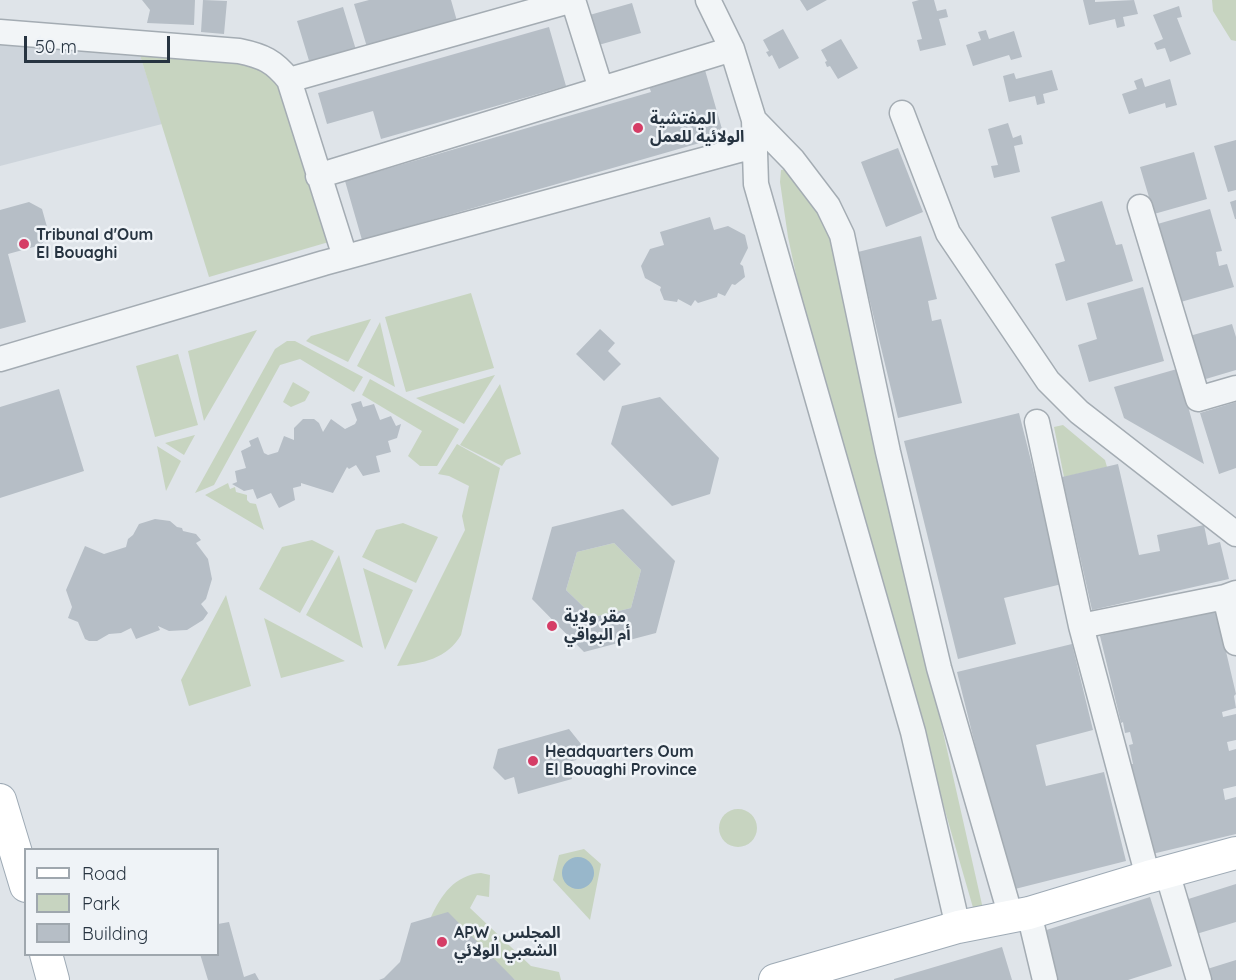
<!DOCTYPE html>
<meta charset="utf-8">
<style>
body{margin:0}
#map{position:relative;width:1236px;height:980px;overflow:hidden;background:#dfe4e9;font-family:Quicksand,sans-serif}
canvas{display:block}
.legend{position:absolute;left:24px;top:848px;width:195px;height:108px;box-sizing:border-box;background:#eff3f7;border:2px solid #9fa7ae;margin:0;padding:8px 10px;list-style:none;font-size:18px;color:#273441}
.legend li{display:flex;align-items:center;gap:12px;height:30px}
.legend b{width:30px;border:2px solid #9fa7ae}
.scale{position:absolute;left:24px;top:36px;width:146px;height:27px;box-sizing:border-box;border:3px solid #273441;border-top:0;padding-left:8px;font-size:18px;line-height:21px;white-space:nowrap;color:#273441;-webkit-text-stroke:4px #eff3f7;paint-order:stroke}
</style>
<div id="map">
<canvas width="1236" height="980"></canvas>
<ul class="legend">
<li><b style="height:8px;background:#fff"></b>Road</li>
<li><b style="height:16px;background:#c7d4c0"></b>Park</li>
<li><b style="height:16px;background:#b6bec6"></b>Building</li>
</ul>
<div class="scale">50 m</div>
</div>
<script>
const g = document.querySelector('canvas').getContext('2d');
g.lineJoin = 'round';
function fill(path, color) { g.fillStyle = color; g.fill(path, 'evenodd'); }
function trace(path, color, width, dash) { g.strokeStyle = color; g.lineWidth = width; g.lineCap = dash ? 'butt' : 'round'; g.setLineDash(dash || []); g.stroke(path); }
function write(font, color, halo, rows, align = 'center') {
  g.font = font + ' Quicksand,"Noto Sans Arabic",sans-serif'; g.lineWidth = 5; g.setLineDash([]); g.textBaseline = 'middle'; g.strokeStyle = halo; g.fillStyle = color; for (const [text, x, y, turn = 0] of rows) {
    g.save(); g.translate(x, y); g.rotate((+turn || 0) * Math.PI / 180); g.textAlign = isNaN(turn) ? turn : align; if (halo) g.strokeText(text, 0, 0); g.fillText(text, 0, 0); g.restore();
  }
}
fill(new Path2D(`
 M0,42L139,52L162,124L0,166Z`), '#cdd4db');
fill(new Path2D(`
 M1212,0H1236V41L1231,40L1213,11Z
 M139,52L245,60L289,80L339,239L209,277Z
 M786,169L794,175L830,231L983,909L974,911L813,355L788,237L780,182L781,170Z
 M471,293L494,368L406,392L385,317Z
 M371,319L348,362L306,341L311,336Z
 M380,322L395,387L357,366Z
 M257,330L204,421L188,351Z
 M287,341H295L363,377L354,392L300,359L280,365L214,485L195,493L275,349Z
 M178,354L198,425L155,437L136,366Z
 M495,375L464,424L416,398Z
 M370,379L459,429L437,466H420L408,456L422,431L362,395Z
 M293,382L310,392L305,401L291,407L283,402Z
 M500,384L521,454L506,460L502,466L460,445Z
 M1063,425L1105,460L1107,467L1064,477L1054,427Z
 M195,435L184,455L165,443Z
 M457,444L500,468L461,635C448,658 422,664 397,666L465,530L462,516L469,486L449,476L438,474Z
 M157,446L181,461L166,491Z
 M228,483L230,489L235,487L236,492L247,495V500L250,503L256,504L264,530L205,495Z
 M403,523L438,537L416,583L362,557L376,530Z
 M312,540L334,551L300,613L259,589L282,547Z
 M614,543L641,570L631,608L594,617L566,590L577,552Z
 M339,555L363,648L306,615Z
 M363,568L413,590L385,650Z
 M226,595L251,686L189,706L181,680Z
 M264,618L345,661L281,678Z
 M719 828a19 19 0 1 1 38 0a19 19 0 1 1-38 0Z
 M584,849L601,864L590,920L553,880L559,855Z
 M481,873L490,875L489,897L477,895L470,908L531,966L559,972L561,980H515L431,917C441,895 455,875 481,873Z`), '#c7d4c0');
fill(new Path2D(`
 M562 873a16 16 0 1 1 32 0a16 16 0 1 1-32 0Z`), '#98b7cb');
fill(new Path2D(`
 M142,0H195L194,25L147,23L150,10Z
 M203,0L227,1L224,34L201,32Z
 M369,0H451L457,21L367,47L354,4Z
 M800,0H827L807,11Z
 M919,0H934L937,11L946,9L948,17L939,19L946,45L920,51L917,40L922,39L912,2Z
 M1083,0H1095V2L1134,0L1138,14L1123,17L1125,26L1117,28L1115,19L1089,25Z
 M632,3L641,33L595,46L586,16Z
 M1179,6L1182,17L1177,18L1191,54L1170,62L1165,48L1157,50L1154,43L1163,39L1153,15Z
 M343,7L356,50L310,64L297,21Z
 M549,27L566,86L381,139L373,111L327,124L318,93Z
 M783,29L799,58L779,69L772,55L769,57L766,52L769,51L763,40Z
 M986,30L989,39L1014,31L1022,57L1011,60L1009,55L973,66L966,45L981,40L978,32Z
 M841,39L858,68L838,79L830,66L827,67L825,62L827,61L821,50Z
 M705,70L724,136L362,240L345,181L651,92L649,86Z
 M1052,70L1058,90L1043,94L1045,103L1037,105L1035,96L1009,102L1003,76L1014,73L1016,79Z
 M1142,78L1145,87L1170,79L1177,105L1166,108L1165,103L1129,114L1122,94L1137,89L1134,81Z
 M1008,123L1013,138L1021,135L1023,144L1014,146L1020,172L994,178L991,166L998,165L988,129Z
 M1236,140V190L1228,192L1214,146Z
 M898,148L923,212L886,227L861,162Z
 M1194,152L1207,199L1154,214L1140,167Z
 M1236,200V219H1235L1230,202Z
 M1102,201L1116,245L1122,244L1133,281L1066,301L1055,264L1065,261L1051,217Z
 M29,202L42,209L49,234L41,245L8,254L26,322L0,329V210Z
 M1210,209L1222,251L1216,252L1219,266L1227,264L1234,287L1177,303L1154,225Z
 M710,217L714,230L728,226L745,235L748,248L740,264L743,266L745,277L735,285L732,284L725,296L718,293L717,297L698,303L695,300L691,306L678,299L677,302L664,300L660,290L661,287L645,278L641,266L650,249L664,245L660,232Z
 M921,236L937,299L928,301L932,321L941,319L962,403L898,418L858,252Z
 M1143,287L1164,361L1089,382L1078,345L1097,339L1087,303Z
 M1232,324L1236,337V370L1199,381L1186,337Z
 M600,329L615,343L608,351L621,364L604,381L576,354Z
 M1177,369L1186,399L1204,464L1124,418L1114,387Z
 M59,389L84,471L0,498V407Z
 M660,397L719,458L710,494L672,506L611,444L622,406Z
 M361,401L363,407L374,404L380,420L391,416L396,426L401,424L397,438L388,441L391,452L376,456L380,472L363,476L356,465L349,469L347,467L333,493L301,483V486L293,488L295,500L279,508L271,493L257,499L253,489L244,491L232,484L237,482L235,471L246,468L241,451L251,446L249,441L258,437L264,453L268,455L278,452L284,436L294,440V428L303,419H314L319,423L323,432L331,419L345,429L355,424L357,420L351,404Z
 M1236,402V468L1219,474L1200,413Z
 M1019,413L1062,584L1004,598L1016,644L958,659L904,441Z
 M1118,464L1139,555L1160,551L1157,535L1204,525L1208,545L1220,542L1229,579L1092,610L1062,477Z
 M623,509L675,561L656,633L584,652L532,599L552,527ZM614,543L641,570L631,608L594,617L566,590L577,552Z
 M155,519L170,521L177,527L182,528L183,531L196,534L201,540L196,543L208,559L212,579L206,599L201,604L208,613L203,620L187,630L169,631L158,626L160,630L136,639L131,628L121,633L109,634L97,641H89L85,639L78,622L68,618L72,607L66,590L85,546L104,554L126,547L128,539L133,535L139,524Z
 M1216,609L1236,694L1234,696L1236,708L1222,712L1223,717L1236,714V740L1227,742L1229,751L1236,749V786L1223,789L1225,800L1236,797V834L1152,854L1130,764H1133L1129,745L1133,744L1130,732L1125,733L1123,722L1121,723L1100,636Z
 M1072,644L1093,730L1036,745L1046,786L1104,772L1126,861L1011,890L957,672Z
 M569,729L581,744L576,760L568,762L572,779L518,794L514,777L505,780L493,768L498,749Z
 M1236,884V922L1193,935L1182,901Z
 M1150,897L1172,966L1128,980H1052L1037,933Z
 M448,912L515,980H379L384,978L400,962L411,923Z
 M229,922L244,977L255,973L259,980H208L200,954H218V924Z
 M1002,947L1012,980H894V979Z
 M1236,960V980H1207L1204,970Z`), '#b6bec6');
const minor = new Path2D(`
 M708,0L732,49L754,120L756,184L913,732L958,927
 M0,32L239,51C263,56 274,61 289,80L345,257
 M289,80L573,0L601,89
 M902,113L948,233L1048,381L1079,412L1236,534
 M754,120L793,160L828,206L842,235L888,452L939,668L1011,917
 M318,176L732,49
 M1140,207L1198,399L1236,388
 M0,359L324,263L754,146
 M1037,422L1081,626L1148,877
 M1225,597L1236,643
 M1081,626L1225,597L1236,593
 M1167,872L1199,980
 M1029,913L1045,980`);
const major = new Path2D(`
 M0,800L26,886
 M46,954L53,980
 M775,980L958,927L1029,913L1148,877L1236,853`);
trace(minor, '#a4acb3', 27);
trace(major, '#9eaab5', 34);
trace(minor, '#f2f5f7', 24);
trace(major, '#fff', 32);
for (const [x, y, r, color] of [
 [638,128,6,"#d53d66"],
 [24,244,6,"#d53d66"],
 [552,626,6,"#d53d66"],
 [533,761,6,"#d53d66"],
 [442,942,6,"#d53d66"]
]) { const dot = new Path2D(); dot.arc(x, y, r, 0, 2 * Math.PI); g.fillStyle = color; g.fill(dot); trace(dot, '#eff3f7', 2); }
write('bold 16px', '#273441', '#eff3f7', [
 ["المفتشية",650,119],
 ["الولائية للعمل",650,137],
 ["Tribunal d'Oum",36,235],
 ["El Bouaghi",36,253],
 ["مقر ولاية",564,617],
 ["أم البواقي",564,635],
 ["Headquarters Oum",545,752],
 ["El Bouaghi Province",545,770],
 ["APW , المجلس",454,933],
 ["الشعبي الولائي",454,951]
], 'left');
</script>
